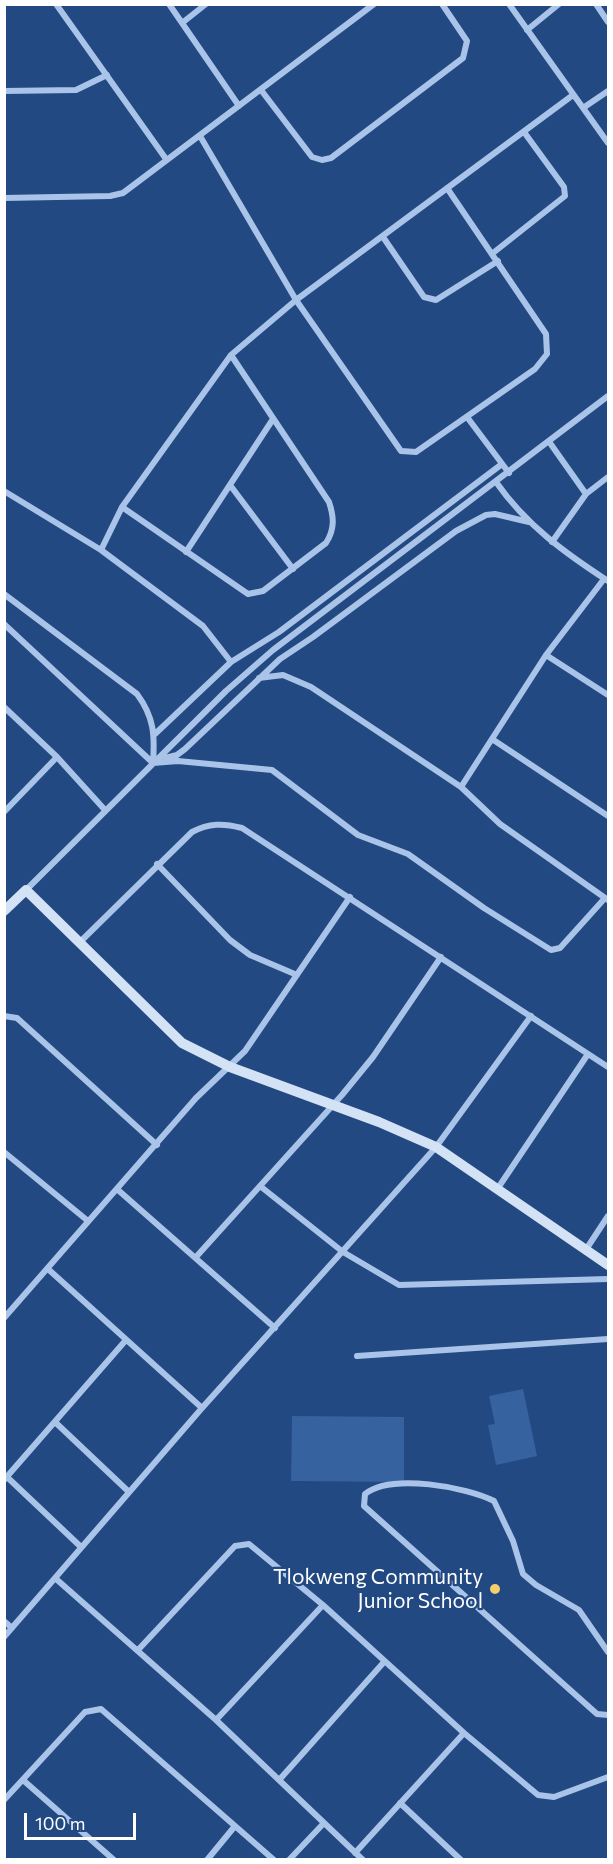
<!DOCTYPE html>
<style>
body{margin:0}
#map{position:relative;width:613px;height:1864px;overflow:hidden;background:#224982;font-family:Commissioner,sans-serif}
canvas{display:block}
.frame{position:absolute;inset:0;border:6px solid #fff;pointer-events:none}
.scale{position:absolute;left:24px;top:1813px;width:112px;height:27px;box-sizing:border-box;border:3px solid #fff;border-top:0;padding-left:8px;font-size:18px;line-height:21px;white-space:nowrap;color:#fff;-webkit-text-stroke:4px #224982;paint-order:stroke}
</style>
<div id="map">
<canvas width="613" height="1864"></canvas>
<div class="frame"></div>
<div class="scale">100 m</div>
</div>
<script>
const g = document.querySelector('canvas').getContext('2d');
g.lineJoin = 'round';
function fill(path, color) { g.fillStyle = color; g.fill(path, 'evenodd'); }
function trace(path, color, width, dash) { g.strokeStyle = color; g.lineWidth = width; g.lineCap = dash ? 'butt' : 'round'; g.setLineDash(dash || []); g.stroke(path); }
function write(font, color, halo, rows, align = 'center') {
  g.font = font + ' Commissioner,sans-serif'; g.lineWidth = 4.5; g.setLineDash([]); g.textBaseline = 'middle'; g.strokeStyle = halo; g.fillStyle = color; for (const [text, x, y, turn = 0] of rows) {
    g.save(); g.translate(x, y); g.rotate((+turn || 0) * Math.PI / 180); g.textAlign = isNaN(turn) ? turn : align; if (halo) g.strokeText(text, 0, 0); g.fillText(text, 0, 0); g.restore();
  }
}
fill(new Path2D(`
 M523,1389L537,1456L496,1465L488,1425L495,1424L489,1396Z
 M292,1416L404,1417V1482L291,1481Z`), '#3662a0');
trace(new Path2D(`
 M56,4L166,159
 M169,4L239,106
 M509,4L608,143
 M596,4L608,22
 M182,23L206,4
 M527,30L559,4
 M261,90L312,157L322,160L331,158L463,58L467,41L442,4
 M4,91L76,90L107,75
 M583,108L608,91
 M200,136L296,300L401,451L416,452L535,369L547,354L546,334L447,188
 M4,198L110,196L123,193L374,4
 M383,237L424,297L436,300L498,261
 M493,253L565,196L564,187L524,132
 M467,417L509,473
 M550,443L586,494
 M496,482C526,525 565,553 608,581
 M230,485L293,569
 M4,491L101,550L203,626L231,662L155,734
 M122,507L248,594L263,591L326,543C335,529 334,517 329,502L231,355
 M552,542L586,494L608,477
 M101,550L122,507L231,355L296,300L573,95
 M186,552L273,419
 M4,594L137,694C154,717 155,735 153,763
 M4,624L153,763L178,761L272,770L358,835L408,854L484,908L551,950L560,948L605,898
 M546,655L608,695
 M231,662L279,632L502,464
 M259,678L283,675L311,687L461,787L500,824L608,900
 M4,707L57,757L105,810
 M492,739L608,816
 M165,758L177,755L185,749L280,659L313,637L456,531L486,515L495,514L529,522
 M461,787L546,655L604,579
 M4,812L57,757
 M157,864L230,940L250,955L297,975
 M26,890L226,691L273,650L608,396
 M79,943L192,832C209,823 223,823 242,828L608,1067
 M4,1016L17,1018L157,1145
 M4,1152L88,1221
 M260,1186L343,1252L399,1285L608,1279
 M498,1188L588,1054
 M118,1190L275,1328
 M587,1248L608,1216
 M196,1257L342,1095L373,1057L441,957
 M48,1269L202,1408
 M4,1318L196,1098L245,1051L350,897
 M357,1356L608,1339
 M55,1422L129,1492
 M7,1477L81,1547
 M4,1480L126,1340
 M55,1578L216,1720L363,1860
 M4,1621L12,1628
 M4,1637L202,1408L436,1147L531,1016
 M138,1650L235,1546L249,1544L323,1605L464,1733L538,1795L554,1797L608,1777
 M608,1652L579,1610L536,1585L523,1574L513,1541L494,1501C467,1487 391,1473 365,1494L364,1506L597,1714L608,1715
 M216,1720L323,1605
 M280,1779L384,1662
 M23,1780L114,1860
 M4,1800L85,1712L101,1709L274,1860
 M400,1803L461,1860
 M355,1853L464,1733
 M207,1860L235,1826
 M289,1860L323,1824`), '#a9c4e8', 6);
trace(new Path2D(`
 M4,911L26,890L182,1043L230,1067L379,1122L436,1147L608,1265`), '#d4e2f6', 10);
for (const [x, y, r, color] of [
 [495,1589,6,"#f4d06c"]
]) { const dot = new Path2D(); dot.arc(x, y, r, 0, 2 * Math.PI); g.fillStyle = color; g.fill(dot); trace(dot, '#224982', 2); }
write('21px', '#fff', '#224982', [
 ["Tlokweng Community",483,1577],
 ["Junior School",483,1601]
], 'right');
</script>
